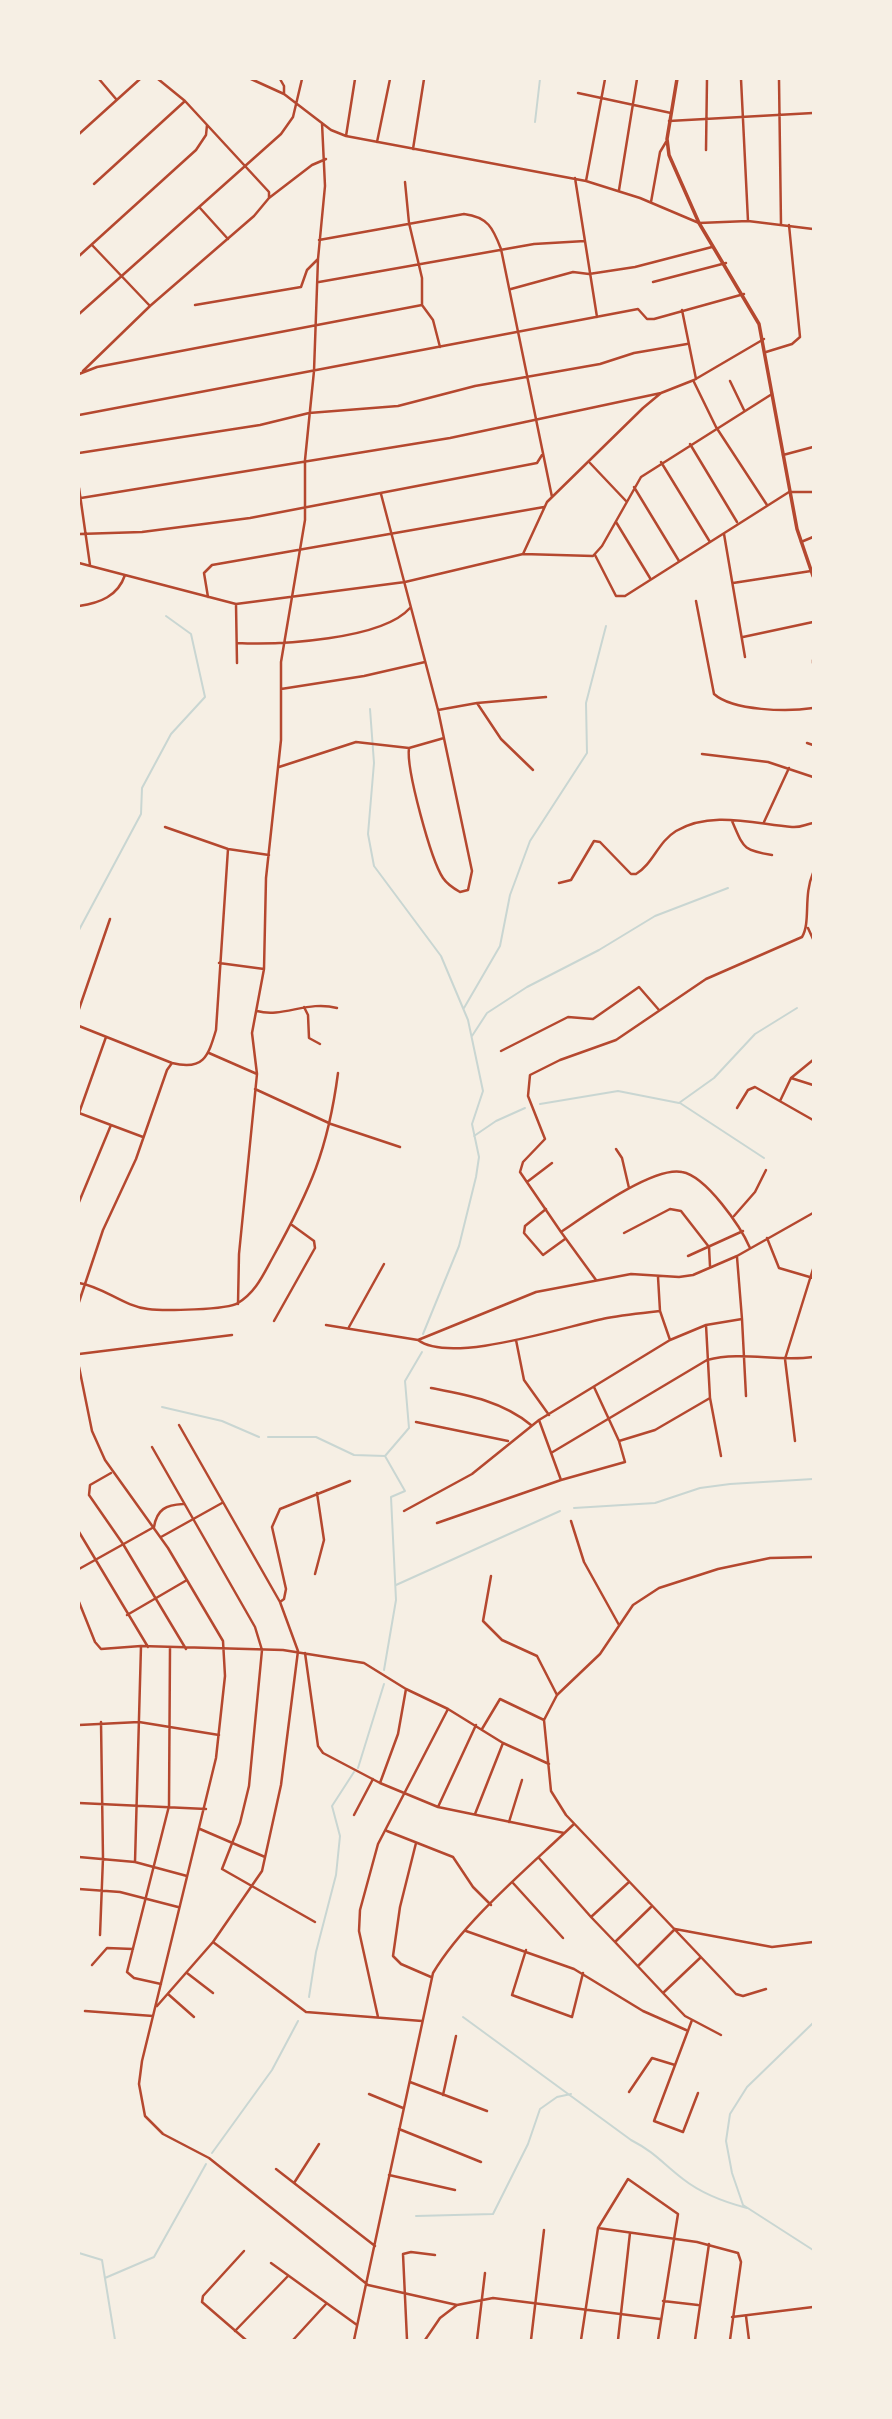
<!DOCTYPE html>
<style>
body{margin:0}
#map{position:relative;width:892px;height:2419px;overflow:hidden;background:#f6efe4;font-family:Overpass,sans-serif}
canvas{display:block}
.frame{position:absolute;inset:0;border:80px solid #f6efe4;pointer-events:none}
</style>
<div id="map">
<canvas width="892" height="2419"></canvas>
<div class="frame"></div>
</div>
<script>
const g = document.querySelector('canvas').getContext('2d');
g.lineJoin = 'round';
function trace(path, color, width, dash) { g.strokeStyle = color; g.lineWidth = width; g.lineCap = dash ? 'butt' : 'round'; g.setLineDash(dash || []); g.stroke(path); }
trace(new Path2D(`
 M535,122L540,79
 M370,709L374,763L368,834L374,866L441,956L468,1020L483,1091L472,1124L479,1157L476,1177L459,1246L423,1334
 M79,930L141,814L142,788L171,734L205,697L191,634L166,616
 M464,1008L500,946L510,895L530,841L587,753L586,703L606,626
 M472,1036L487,1013L527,987L599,950L655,916L728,888
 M680,1103L764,1158
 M540,1104L618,1091L679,1103L714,1078L755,1034L797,1008
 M474,1136L496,1121L525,1108
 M162,1407L222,1421L259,1437
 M268,1437H316L354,1455L385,1456
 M574,1508L655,1503L700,1488L730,1484L813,1479
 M396,1585L560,1511
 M384,1670L396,1600L391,1497L405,1491L385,1456L409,1428L405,1381L422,1352
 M358,1768L384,1684
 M309,1997L316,1952L336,1875L340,1836L332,1806L354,1772
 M463,2017L631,2140C656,2153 662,2163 683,2179C702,2194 724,2202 747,2208
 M813,2023L747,2087L730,2114L726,2141L732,2173L743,2205L813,2250
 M212,2153L272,2070L298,2021
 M416,2216L493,2214L528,2144L540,2109L557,2097L571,2094
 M79,2253L102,2260L115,2340
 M105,2278L154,2257L206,2164`), '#c9d6d2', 2);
trace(new Path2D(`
 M99,79L116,99
 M251,79L284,94L331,130L346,136L586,181L640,198L699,223L748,221L813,229
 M280,79L284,86V94
 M741,79L748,221
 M779,79L781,224
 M578,93L671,113
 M669,121L813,113
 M79,134L140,79
 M346,136L355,79
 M377,142L390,79
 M413,149L424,79
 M706,150L707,79
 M575,178L597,317
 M586,181L605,79
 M405,182L409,223L422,278V305L433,320L440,347
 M94,184L185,101
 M619,190L637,79
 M269,198L312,165L326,159
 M651,202L660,152L666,142
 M200,208L228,239
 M319,240L464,214C488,217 493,228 501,249L552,497
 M92,245L150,306
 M79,256L196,150L206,135L207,125
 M319,282L534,244L585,241
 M653,282L726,263
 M511,289L573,272L589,274L635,267L712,247
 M195,305L301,287L307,270L318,259
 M682,310L696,379
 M79,314L281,134L293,117L302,79
 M766,352L792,344L800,337L789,225
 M83,371L150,306L254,216L269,198V192L185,101L158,79
 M79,374L97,367L422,305
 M730,381L744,410
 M694,382L716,427L767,505
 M79,415L638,309L647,319H654L744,294
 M690,444L737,522
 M79,453L260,425L309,413L398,406L475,386L600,364L634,353L687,344
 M783,455L813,447
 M661,462L710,542
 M590,463L626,501
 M634,487L679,561
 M79,488L90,565
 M381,494L438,710L472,871L468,890L460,892C453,888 447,884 443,878C431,860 406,769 409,748
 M81,498L450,438L661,393
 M616,522L650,578
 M79,534L142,532L250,518L537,463L542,455
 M724,534L745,657
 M801,542L813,537
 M523,554L547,502L643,408L661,393L694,380L764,339
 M595,555L616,596H625L789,492H813
 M79,563L236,604L405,582L523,554L593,556L602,546L641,477L772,394
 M733,583L811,571
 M208,597L204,573L212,565L544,507
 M696,601L714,694C733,711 788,712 813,708
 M236,604L237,663
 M79,606C100,603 118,596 125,575
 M743,637L813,622
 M237,643C278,645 382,640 410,608
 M813,660V663
 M281,689L364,676L425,662
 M477,703L501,739L533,770
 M438,710L477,703L546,697
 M807,743L813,745
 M702,754L768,762L813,777
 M279,767L356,742L409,748L444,738
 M732,821C744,848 742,850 772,855
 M764,822L789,768
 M165,827L228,849L269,855
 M559,883L571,880L594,841L600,842L631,874H636C653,864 658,842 676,831C711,810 755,824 792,827C800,828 806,824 813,823
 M808,928L813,939
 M219,963L264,969
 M304,1007L308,1015L309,1038L320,1044
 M79,1009L110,919
 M257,1011C283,1018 308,1000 337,1008
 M79,1026L172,1063
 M501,1051L568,1017L593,1019L639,987L659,1010
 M209,1053L257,1074
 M791,1078L813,1085
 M255,1089L331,1124L400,1147
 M780,1101L791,1078L813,1060
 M737,1108L748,1090L755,1087L813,1120
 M79,1113L106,1037
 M79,1113L143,1137
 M616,1149L622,1158L629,1188
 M527,1182L552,1163
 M79,1202L111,1125
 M546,1209L525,1226L524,1233L543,1255L565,1239
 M734,1216L755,1192L766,1170
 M561,1232L520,1172L523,1162L545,1139L528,1096L530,1075L560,1060L616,1040L706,979L802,937C811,922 803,896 813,873
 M624,1233L670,1209L681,1211L709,1247L710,1266
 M767,1238L779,1268L813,1278
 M688,1256L743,1231
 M658,1277L660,1311L670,1340
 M596,1280L561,1232C586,1215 653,1166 682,1172C706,1176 741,1227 750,1248
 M79,1283C104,1287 123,1306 148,1309C162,1311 228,1310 238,1303C256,1292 263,1275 273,1257C310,1190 328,1150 338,1073
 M79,1302L103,1230L136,1159L167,1070L172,1063C203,1071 208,1057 216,1030L228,849
 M238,1304L239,1254L257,1074L252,1033L264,969L266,878L281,740V662L305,520V460L314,371L318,259L325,186L322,123
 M742,1319L746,1396
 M274,1321L315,1248L314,1241L292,1225
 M326,1325L418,1340L536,1292L631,1274L679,1277L693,1275L737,1256L813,1213
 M706,1325L710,1398L721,1456
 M349,1327L384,1264
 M418,1340C451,1365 566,1326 607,1318C624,1315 642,1313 660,1311
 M516,1340L524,1380L549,1415
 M79,1354L232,1335
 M79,1367L92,1431L105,1460L168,1548L223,1641L225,1676L216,1758L142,2061L139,2084L145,2116L163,2134L209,2158L368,2285L457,2305L493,2298L660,2319
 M594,1387L619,1441L655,1430L710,1398
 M431,1388C467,1395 502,1401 531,1425
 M539,1420L561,1480
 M416,1422L508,1441
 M795,1441L785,1359L813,1269
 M152,1447L255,1627L262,1650L249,1786L240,1823L222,1869L315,1922
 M551,1453L707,1360C742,1351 777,1362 813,1357
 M111,1473L90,1485L89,1495L123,1544L186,1649
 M404,1511L472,1474L539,1420L670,1340L706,1325L742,1319L737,1257
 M571,1521L584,1562L619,1625
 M437,1523L561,1480L625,1462L619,1441
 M79,1532L148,1647
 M161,1537L222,1503
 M79,1569L154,1527C157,1509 166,1505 183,1504
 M315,1574L324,1540L317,1493
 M491,1576L483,1621L502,1640L537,1656L557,1695
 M79,1602L95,1642L101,1649L141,1646L283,1650L364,1663L406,1689L448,1709L503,1743L549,1764
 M280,1602L284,1599L286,1589L272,1527L280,1509L350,1481
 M127,1615L187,1580
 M305,1653L318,1746L323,1753L380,1783L438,1807L564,1833
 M79,1725L139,1722L219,1735
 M482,1729L500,1699L544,1720
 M380,1783L398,1734L406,1689
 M79,1803L206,1809
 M438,1807L476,1725
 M475,1814L503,1743
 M354,1815L373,1779
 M509,1822L522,1780
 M200,1829L265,1857
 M387,1831L453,1857L473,1887L491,1905
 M416,1843L400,1907L393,1956L401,1964L431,1977
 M79,1857L135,1862L187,1876
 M539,1858L591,1917L629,1882
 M135,1862L141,1646
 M513,1883L563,1938
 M79,1889L120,1892L178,1907
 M651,1907L615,1942L663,1993L700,1958
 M591,1917L615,1942
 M675,1929L772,1947L813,1942
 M466,1931L574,1969L643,2011L686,2030
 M100,1935L103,1858L101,1722
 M213,1942L306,2012L422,2021
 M526,1950L512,1995L572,2017L583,1973
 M92,1965L107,1948L133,1949
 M638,1966L675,1929
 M187,1973L213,1993
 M161,1984L134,1978L127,1972L169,1806L170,1648
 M766,1989L743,1996L736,1994L566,1815L551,1791L544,1720L557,1695L600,1654L633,1605L659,1588L718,1569L770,1558L813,1557
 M663,1993L685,2016L721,2035
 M168,1994L194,2017
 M157,2006L213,1942L262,1871L281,1785L298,1651L280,1602L179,1425
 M85,2011L153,2016
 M378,2017L359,1931L360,1910L378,1844L448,1709
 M692,2020L654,2121L683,2132L698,2093
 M410,2082L487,2111
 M629,2092L652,2058L675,2065
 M369,2094L403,2108
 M443,2095L456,2036
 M399,2129L481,2162
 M276,2169L375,2246
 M389,2175L455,2190
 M294,2183L319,2144
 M598,2228L628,2179L678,2214L658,2340
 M244,2251L203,2296L202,2302L246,2340
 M271,2263L357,2325
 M663,2301L698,2305
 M746,2316L749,2340
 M732,2317L813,2307
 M235,2331L288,2276
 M293,2340L326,2304
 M354,2340L433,1973C464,1921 529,1867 574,1824
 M407,2340L403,2254L411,2252L435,2255
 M425,2340L440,2318L457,2305
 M477,2340L485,2273
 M531,2340L544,2230
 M581,2340L598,2228L697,2242L738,2253L741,2262L730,2340
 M618,2340L630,2233
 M695,2340L709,2244`), '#b5482f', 2.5);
trace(new Path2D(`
 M677,79L667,139L669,155L699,223L759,324L797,529L813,576`), '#b5482f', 3.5);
</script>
